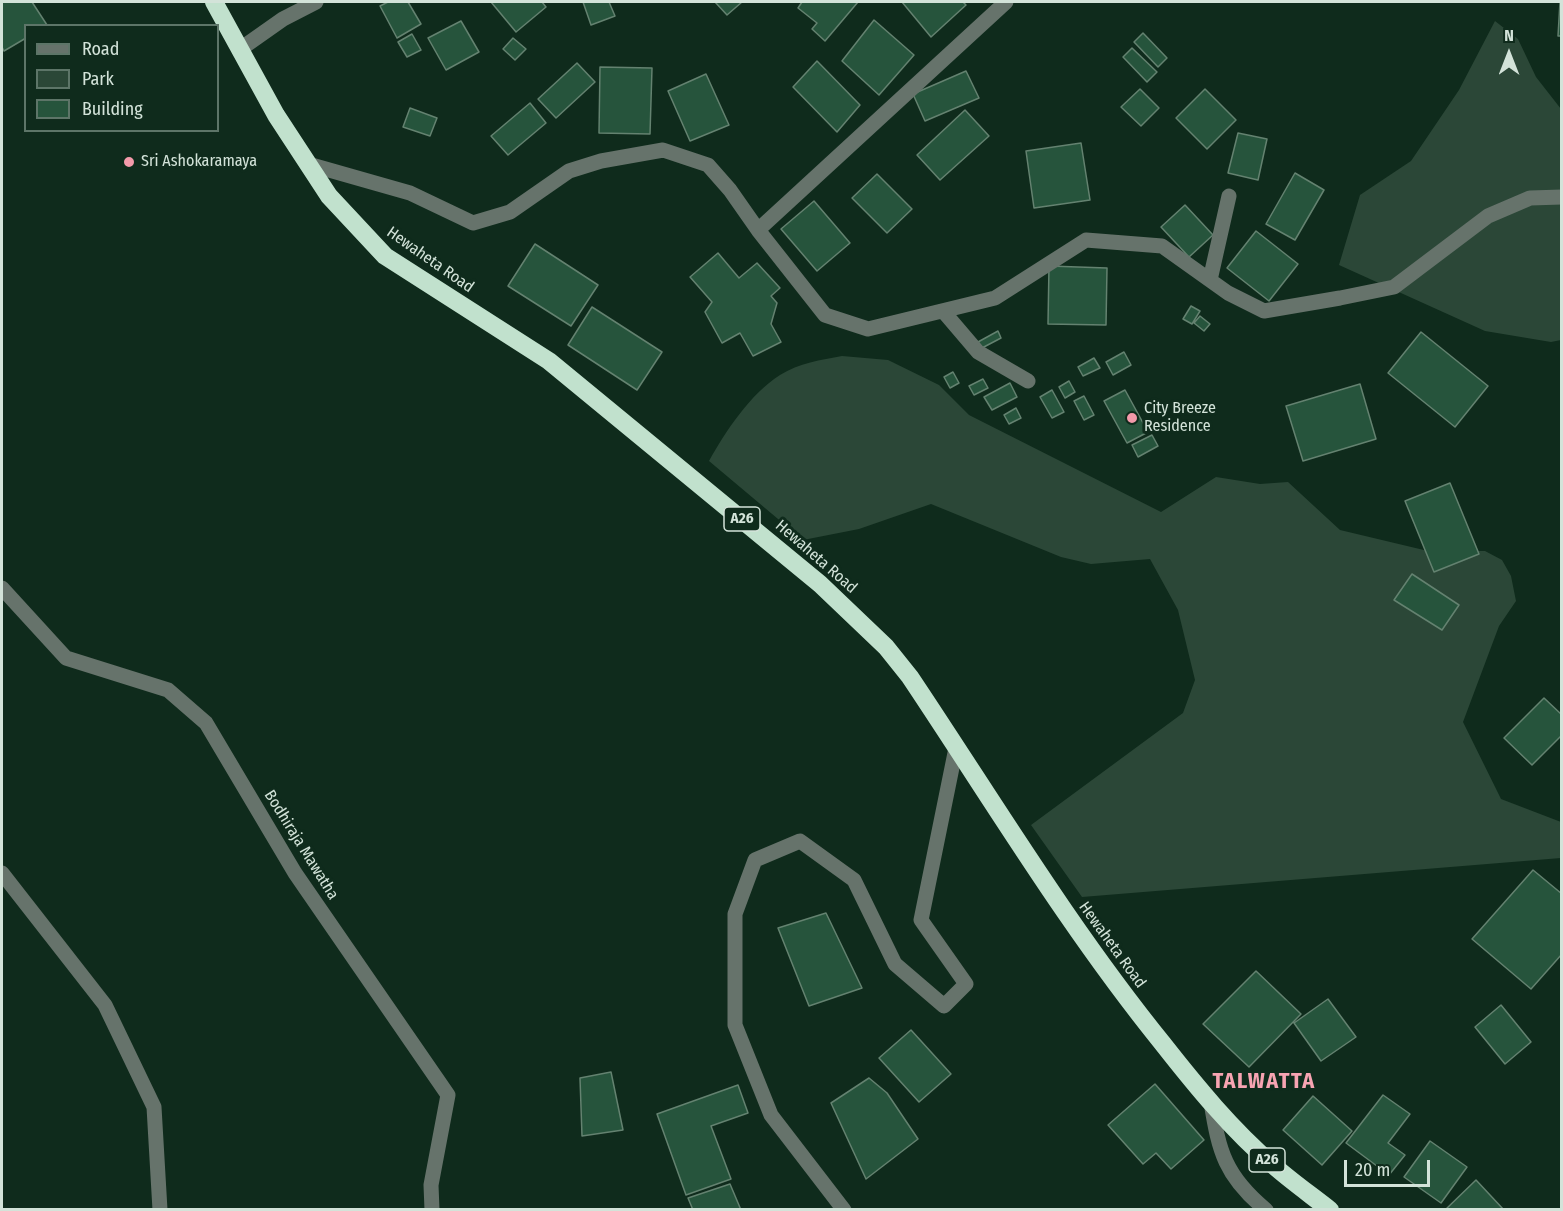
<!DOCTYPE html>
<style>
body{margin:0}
#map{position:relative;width:1563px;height:1211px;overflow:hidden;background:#0f2b1c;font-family:"Fira Sans Condensed",sans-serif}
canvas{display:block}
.frame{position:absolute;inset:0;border:3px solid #d3e3d9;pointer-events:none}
.legend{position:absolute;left:24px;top:24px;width:195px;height:108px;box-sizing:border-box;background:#0f2b1c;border:2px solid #5d7568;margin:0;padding:8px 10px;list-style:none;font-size:18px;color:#d3e3d9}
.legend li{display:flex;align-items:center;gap:12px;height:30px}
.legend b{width:30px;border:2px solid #5d7568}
.north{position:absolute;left:1479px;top:24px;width:60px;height:60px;-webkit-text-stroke:4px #0f2b1c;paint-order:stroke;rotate:0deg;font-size:16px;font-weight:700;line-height:24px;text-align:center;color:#d3e3d9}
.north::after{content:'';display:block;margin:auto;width:21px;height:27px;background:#d3e3d9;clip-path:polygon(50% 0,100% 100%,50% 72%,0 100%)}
.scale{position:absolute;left:1344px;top:1160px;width:86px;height:27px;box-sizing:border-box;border:3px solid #d3e3d9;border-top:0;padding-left:8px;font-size:18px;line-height:21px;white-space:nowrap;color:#d3e3d9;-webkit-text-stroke:4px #0f2b1c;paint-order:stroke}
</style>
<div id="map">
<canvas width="1563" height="1211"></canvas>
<div class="frame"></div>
<ul class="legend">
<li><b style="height:8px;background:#66736b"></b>Road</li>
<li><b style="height:16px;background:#2b4737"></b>Park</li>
<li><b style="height:16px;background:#26543c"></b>Building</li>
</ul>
<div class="north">N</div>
<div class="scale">20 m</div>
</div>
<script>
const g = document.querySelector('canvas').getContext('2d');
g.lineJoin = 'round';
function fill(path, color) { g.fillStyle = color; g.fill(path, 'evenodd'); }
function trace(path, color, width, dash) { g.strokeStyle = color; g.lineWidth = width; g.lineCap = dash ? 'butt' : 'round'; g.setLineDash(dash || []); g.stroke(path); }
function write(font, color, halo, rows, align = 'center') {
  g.font = font + ' "Fira Sans Condensed",sans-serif'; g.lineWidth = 6; g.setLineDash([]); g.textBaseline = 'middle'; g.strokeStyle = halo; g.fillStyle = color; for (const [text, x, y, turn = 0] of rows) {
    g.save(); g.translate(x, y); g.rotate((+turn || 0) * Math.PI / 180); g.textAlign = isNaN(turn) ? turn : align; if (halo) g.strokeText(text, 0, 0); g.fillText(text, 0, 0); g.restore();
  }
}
fill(new Path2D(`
 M1495,21L1518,39L1536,77L1561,109V340L1551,342L1485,331L1339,265L1360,195L1411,161L1459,90Z
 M842,356L888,360L939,385L969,415L1161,512L1216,477L1260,484L1288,482L1340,530L1428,551H1485L1502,560L1511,576L1516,601L1499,626L1463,722L1501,799L1561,822V858L1082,897L1031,825L1183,713L1195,680L1178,610L1150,559L1091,564L1061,557L931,504L859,529L803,540L709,461C726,431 750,394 780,375C799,363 821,360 842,356Z`), '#2b4737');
const building = new Path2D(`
 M2,2H32L47,25L26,26V38L4,51L2,47Z
 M388,2H408L421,24L397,38L380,6Z
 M491,2H542L546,7L516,32Z
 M583,2H609L615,16L591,25Z
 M715,2H742L727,15Z
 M802,2H858L825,41L812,29L817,23L798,8Z
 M902,2H963L966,5L931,37Z
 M1560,2H1562V36H1558Z
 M874,20L914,55L879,95L842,61Z
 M461,21L479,52L446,70L428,38Z
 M1143,33L1167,58L1158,67L1134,42Z
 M412,34L421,50L407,57L398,42Z
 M513,38L526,49L515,60L503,49Z
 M1132,48L1157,72L1147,82L1123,57Z
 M817,61L860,105L837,132L793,87Z
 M577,63L595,82L556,118L538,99Z
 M600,67L652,68L650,134L599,133Z
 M966,71L979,98L925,121L913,94Z
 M706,74L729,125L690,141L668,91Z
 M1140,89L1159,108L1141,126L1121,107Z
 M1205,89L1236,120L1207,149L1176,118Z
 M530,103L546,123L508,155L491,136Z
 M410,108L437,118L430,136L403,127Z
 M965,110L989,136L940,180L917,155Z
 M1238,133L1267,139L1258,180L1228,173Z
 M1081,143L1090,200L1034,208L1026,151Z
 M1295,173L1324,190L1295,240L1266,224Z
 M877,174L912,209L887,233L852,198Z
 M814,201L850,243L817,271L781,229Z
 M1185,205L1213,235L1189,257L1161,227Z
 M1256,231L1298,264L1269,301L1227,268Z
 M535,244L598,285L571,326L508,286Z
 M718,253L739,278L757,263L780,288L771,296L777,303L771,324L781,342L753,356L740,333L722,343L705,312L712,302L690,277Z
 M1049,266L1107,268L1106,325L1048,324Z
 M1191,306L1200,311L1192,324L1183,319Z
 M592,307L662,352L637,390L568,345Z
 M1200,316L1210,324L1204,331L1194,323Z
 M998,331L1001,338L982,348L978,342Z
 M1421,332L1488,386L1455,427L1388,373Z
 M1124,352L1131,365L1113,375L1106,362Z
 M1094,358L1100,368L1083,376L1078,367Z
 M953,372L959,383L950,388L944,377Z
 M983,379L988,388L974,395L969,386Z
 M1069,381L1075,392L1065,398L1059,387Z
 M1010,383L1017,397L992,410L984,397Z
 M1360,384L1376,439L1303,461L1286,406Z
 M1052,390L1064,412L1052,418L1040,397Z
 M1125,390L1148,432L1127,443L1104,401Z
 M1084,396L1094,415L1084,420L1074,401Z
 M1016,408L1021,418L1009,424L1004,415Z
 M1152,435L1158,446L1138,457L1132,445Z
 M1450,483L1479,554L1434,572L1405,501Z
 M1412,574L1459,605L1442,630L1394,600Z
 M1544,698L1562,715V735L1532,765L1504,738Z
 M1533,870L1562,894V954L1531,989L1472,939Z
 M826,913L862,988L809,1006L778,928Z
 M1256,971L1301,1014L1249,1067L1203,1024Z
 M1328,999L1356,1037L1321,1061L1294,1023Z
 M1501,1005L1531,1042L1505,1064L1475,1027Z
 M911,1030L951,1074L919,1102L879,1058Z
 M611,1072L623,1130L582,1136L580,1078Z
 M869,1078L887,1093L918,1139L866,1179L831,1103Z
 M1155,1084L1204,1140L1171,1169L1156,1153L1143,1164L1108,1125Z
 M738,1085L748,1113L711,1126L731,1179L686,1195L657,1114Z
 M1383,1095L1410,1114L1388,1143L1405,1155L1389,1175L1346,1143Z
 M1313,1096L1352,1131L1322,1165L1283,1130Z
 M1430,1141L1467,1167L1441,1203L1404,1177Z
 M1476,1180L1504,1210H1445Z
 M730,1184L741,1210H693L688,1198Z`);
fill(building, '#26543c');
trace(building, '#648270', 1.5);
trace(new Path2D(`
 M239,50L283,19L316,2
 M308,164L410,193L473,223L510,212L569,171L601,161L663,150L708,165L730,190L758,230L1006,2
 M758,230L825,315L868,329L995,298L1086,240L1162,246L1228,293L1264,311L1340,298L1394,287L1488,216L1530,198L1562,197
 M1210,280L1229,196
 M943,311L978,352L1028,381
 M2,588L66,658L168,690L206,723L295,873L448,1095L431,1185L432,1210
 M2,873L105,1005L154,1107L160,1210
 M1211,1102C1219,1152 1225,1176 1266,1210
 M844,1210L771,1115L735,1025V914L755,860L800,841L854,880L895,964L944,1006L966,984L921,920L956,748`), '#66736b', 15);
trace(new Path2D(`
 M214,2L276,115L329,196L385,256L549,361L820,584L886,647L910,677C993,801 1069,928 1163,1044C1196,1086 1232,1130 1273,1165C1291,1181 1311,1195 1330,1210`), '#c1e1cd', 18);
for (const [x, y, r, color] of [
 [129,162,6,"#f39aaa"],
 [1132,418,6,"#f39aaa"]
]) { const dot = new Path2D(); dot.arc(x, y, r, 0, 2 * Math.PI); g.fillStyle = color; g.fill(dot); trace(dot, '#0f2b1c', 2); }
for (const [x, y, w] of [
 [742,519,36],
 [1267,1160,36]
]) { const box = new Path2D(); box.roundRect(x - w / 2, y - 12, w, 24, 4.5); g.fillStyle = '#0f2b1c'; g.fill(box); trace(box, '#d3e3d9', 1.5); }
write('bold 15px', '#d3e3d9', null, [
 ["A26",742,519],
 ["A26",1267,1160]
]);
write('16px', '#d3e3d9', '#0f2b1c', [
 ["Sri Ashokaramaya",141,162],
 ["City Breeze",1144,409],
 ["Residence",1144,427]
], 'left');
write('16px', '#d3e3d9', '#0f2b1c', [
 ["Hewaheta Road",430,260,35],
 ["Hewaheta Road",816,557,41],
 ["Bodhiraja Mawatha",301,845,58],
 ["Hewaheta Road",1112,945,54]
]);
g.letterSpacing = '1.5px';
write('bold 22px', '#f7a4b2', '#0f2b1c', [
 ["TALWATTA",1264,1082]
]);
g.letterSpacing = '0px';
</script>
